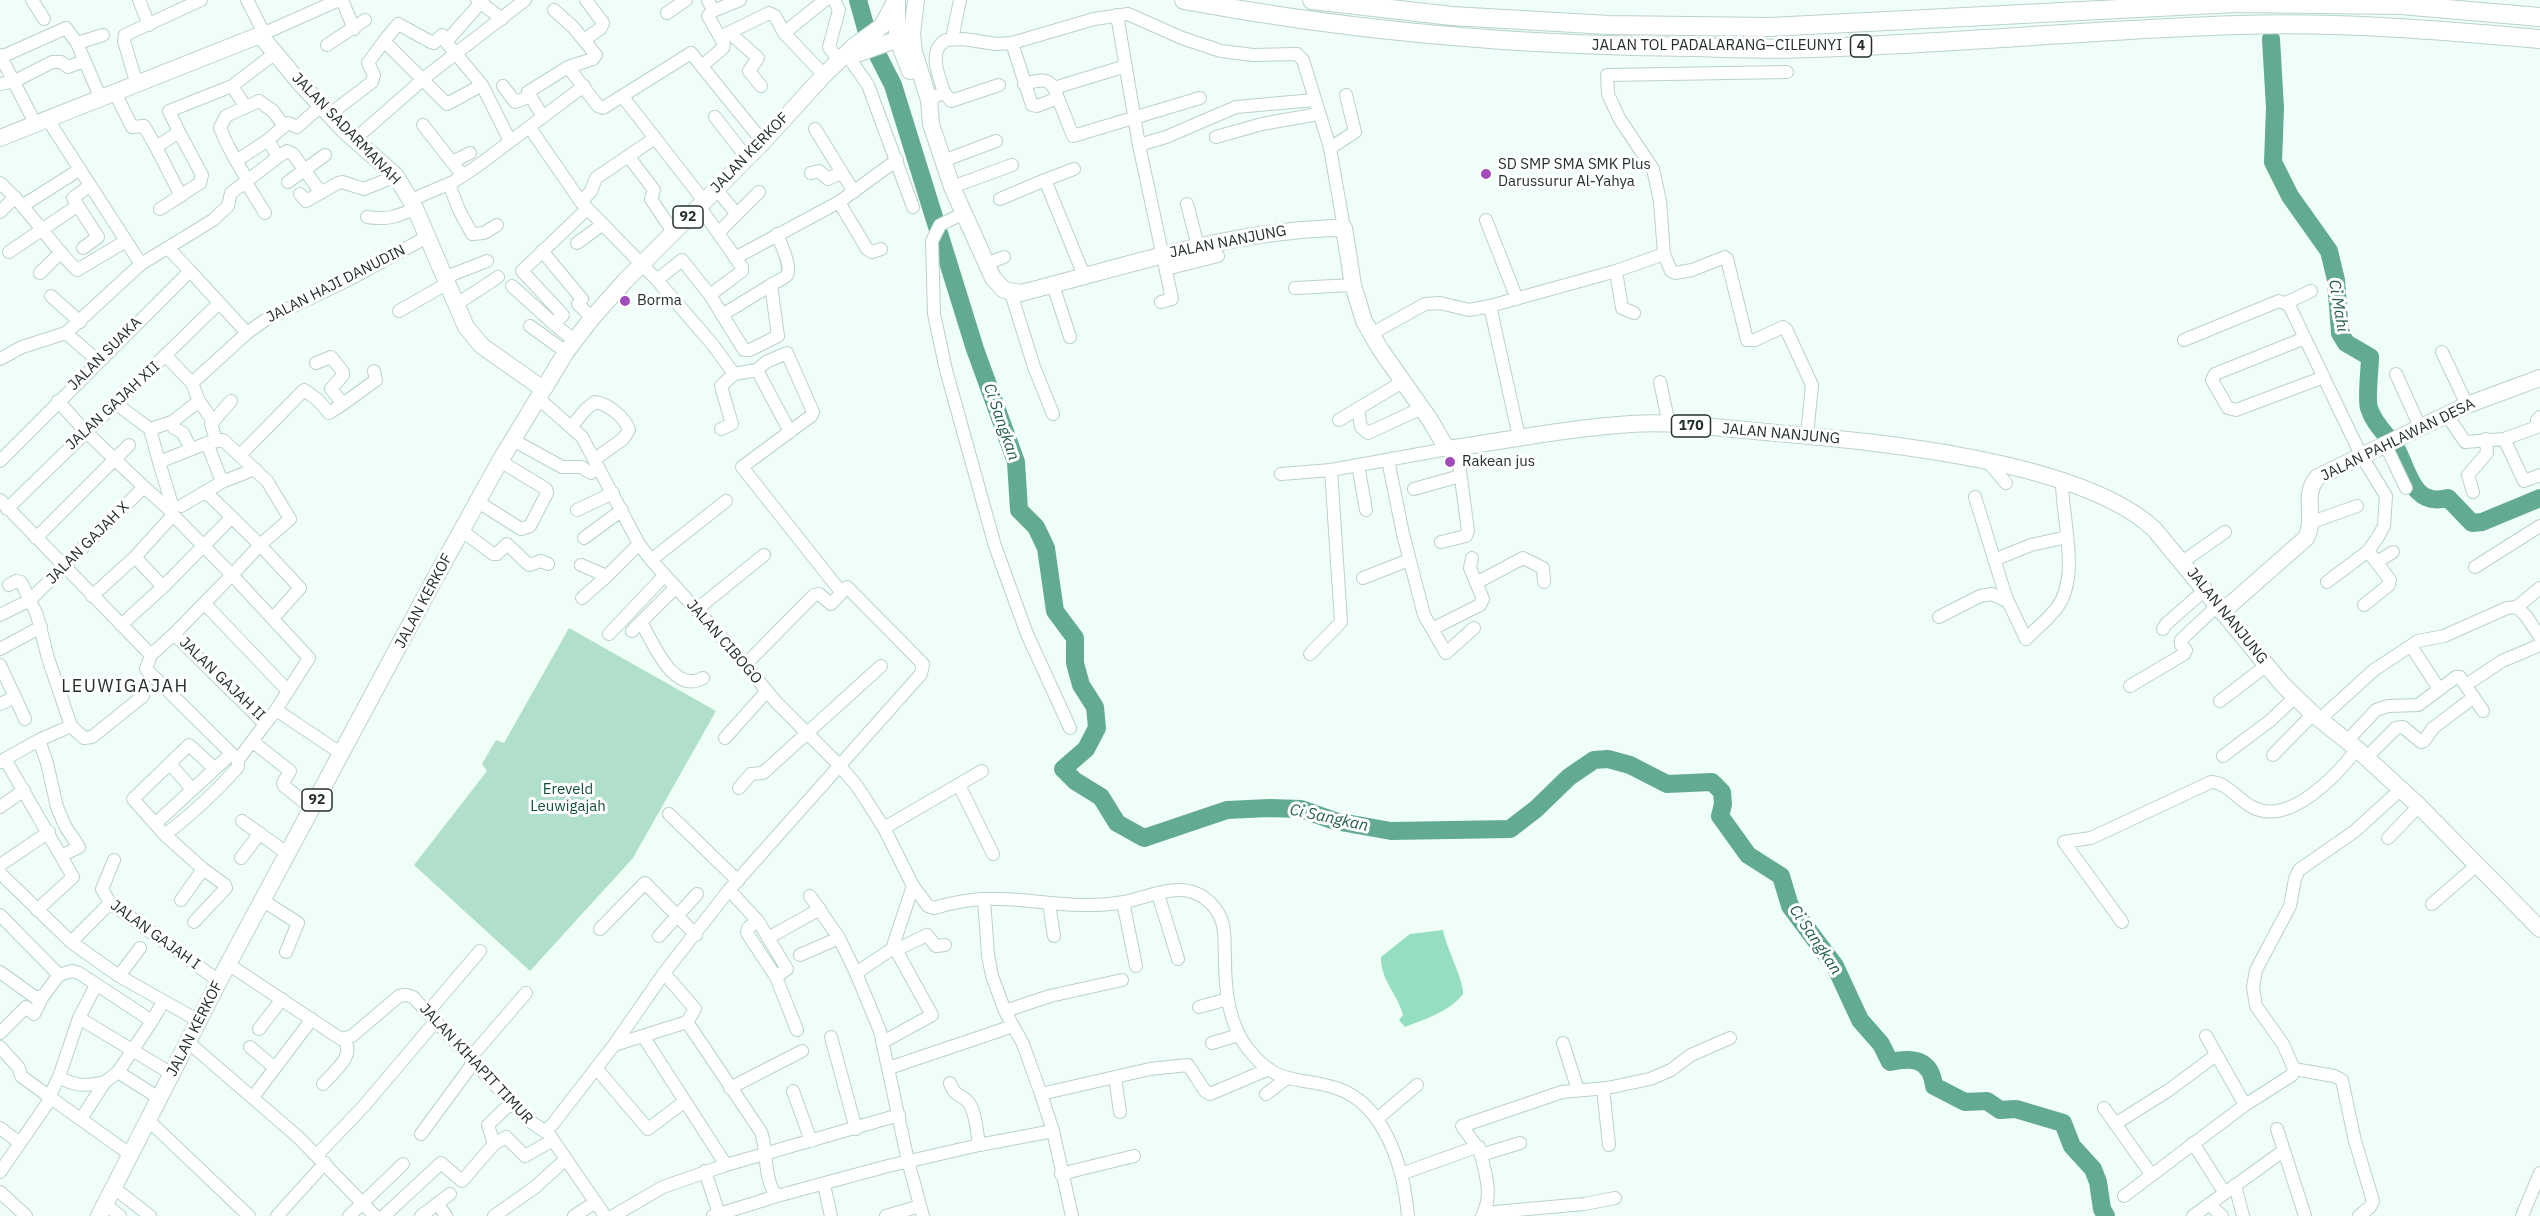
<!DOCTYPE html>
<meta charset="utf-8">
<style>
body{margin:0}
canvas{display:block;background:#effef7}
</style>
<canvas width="2540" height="1216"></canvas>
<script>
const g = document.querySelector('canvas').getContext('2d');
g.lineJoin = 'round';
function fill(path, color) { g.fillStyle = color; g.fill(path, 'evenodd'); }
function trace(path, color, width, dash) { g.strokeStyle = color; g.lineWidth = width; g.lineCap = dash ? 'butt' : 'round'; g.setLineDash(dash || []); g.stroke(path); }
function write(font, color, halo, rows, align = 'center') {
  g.font = font + ' "IBM Plex Sans",sans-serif'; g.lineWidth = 6; g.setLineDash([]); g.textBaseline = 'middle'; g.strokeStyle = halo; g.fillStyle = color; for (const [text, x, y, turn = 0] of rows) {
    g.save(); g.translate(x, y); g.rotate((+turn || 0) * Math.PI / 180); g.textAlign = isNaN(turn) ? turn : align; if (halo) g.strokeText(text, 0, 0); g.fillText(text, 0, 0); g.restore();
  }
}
fill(new Path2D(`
 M569,628L716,711L633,858L530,971L414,865L487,771L482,764L496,740L504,743Z`), '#b0dfcc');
fill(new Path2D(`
 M1443,930C1446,948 1464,980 1463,994C1449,1012 1425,1019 1405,1027L1399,1020L1403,1015C1398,995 1380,979 1381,957L1410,934Z`), '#95dec2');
trace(new Path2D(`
 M858,0L868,36L893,85L975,349L1016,462L1019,510L1036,527L1046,548L1055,611L1075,638V663L1081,685L1095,707L1097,728L1086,749L1063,769L1075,781L1101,797L1117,823L1144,838L1227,810L1269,808L1301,809L1335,821L1391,831L1510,829L1536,809L1569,777L1594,760L1608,759L1630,765L1667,784L1712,782L1722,792L1723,804L1720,816L1748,855L1781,876L1790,906L1835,966L1860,1020L1881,1044L1890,1062C1913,1057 1931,1059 1934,1086L1965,1102L1987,1101L2000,1110L2016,1109L2063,1123L2072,1146L2093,1169L2098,1182L2102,1209L2106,1216
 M2271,39L2275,108L2273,162L2290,196L2329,251L2336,280L2340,333L2346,343L2370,357C2370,368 2366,399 2369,408C2374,425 2389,436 2397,450C2409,473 2413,507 2448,498L2472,523L2482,522L2540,498`), '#63ab90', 18);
const minor = new Path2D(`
 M32,0L44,19
 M139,0L149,25
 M247,0L264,33
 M342,0L354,29
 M477,0L502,19
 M483,0L446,42L482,85L510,141
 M708,0L713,11L740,0
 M834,0L839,10L829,47L839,61
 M554,10L573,27L596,55L593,59L568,67
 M713,11L708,16L720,37
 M667,13L686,0
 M1117,15L1139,145L1172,299L1161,302
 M731,34L758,58L749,71L761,86
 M260,35L339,0
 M952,39L960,0
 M584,40L601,28L603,23L586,0
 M446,42L442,35L434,43L431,42L398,24L384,41L447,104L482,85
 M77,43L101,99
 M1012,43L1032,105L1037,106L1058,98
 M327,45L365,20
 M0,55L36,125
 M847,55L868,85L913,207
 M1,57L66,28L77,43L103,35
 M702,66L723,48L724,44L720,37L769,13L775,16L784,33
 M1787,72L1607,75L1608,94L1619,118L1653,169L1660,201L1664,254L1671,271L1675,273L1692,270L1725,257L1727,259L1747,340H1755L1783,327L1786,329L1812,385L1807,435
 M824,75L784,33L825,0
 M0,84L15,81L52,62H61L68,67L84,61
 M1024,84C1037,81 1046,76 1054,88L1073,136L1200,98
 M137,85L124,41L125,35L201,0
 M232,86L245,106
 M503,86L515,102L529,97
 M1054,88L1126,66
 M944,92L951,101L999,85
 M115,93L132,127L144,126L156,147L179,132L202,175L200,183L160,209
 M623,97L704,201
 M929,100L944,92C939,76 927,51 946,40L963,39L996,44L1012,43L1094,19L1128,14L1182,38L1221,51L1253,55L1297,54L1303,60L1330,148L1344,228
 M330,114L372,82L374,75L368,63L384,41
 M543,117L528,92L568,67L598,106L603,108L691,53L763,142
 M715,117L747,158
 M48,120L141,264
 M423,125L463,176
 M530,128L581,202L657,280L713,345L734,374L757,370L790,432
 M815,129L854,192
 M179,132L169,111L232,86L274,54
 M1216,137L1262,124L1318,114
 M354,140L428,75L525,0
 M1139,145L1166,137L1236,107L1314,100
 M156,147L181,196
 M1330,148L1355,132L1346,95
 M278,157L287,151L293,154L321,193
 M629,157L654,190L651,199L673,232
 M236,161L268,140L288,123L297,127L321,106
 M943,161L996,141
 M452,162L470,153
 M811,173L819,171L828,179L841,173
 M247,180L228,146L220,128L226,116L259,101L273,111L284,126
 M1045,180L1074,169
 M245,181L265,213
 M288,182L325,155
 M0,183C29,208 49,243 77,270L126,241
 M449,184L459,210L472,234L484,233L497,225
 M952,187L1012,165
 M716,189L736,213
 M300,194L306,201L338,183L342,182L364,189L396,176
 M1000,199L1045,180L1085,278
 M411,200L453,182L476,167L584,86
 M581,202L591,191L596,178L655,138
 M839,202L867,249L872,252L881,249
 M1187,204L1198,246
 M22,206L79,170
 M0,212L15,197
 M962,214L940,225L932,241L934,314L946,370L995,546L1027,634L1070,728
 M367,217C386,220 398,217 415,208
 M1486,220L1517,299
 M719,232L759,192
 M577,243L602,225
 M83,248L98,237L73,198L89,186
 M542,251L582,299L578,304L592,318
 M9,252L77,206
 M735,258L839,202L897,160
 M986,264L1004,257
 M1166,269L1218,256
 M190,271L247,333
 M1616,271L1622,308L1634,313
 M40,273L61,252
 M446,277L487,261
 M657,280L682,260L710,295L742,271V267L699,206
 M1053,285L1070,337
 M512,286L554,324L563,315L522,271L587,209
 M1295,288L1353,285
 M1011,293L1034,367L1053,414
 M710,295L744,350H750L778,336L771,285C775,282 784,279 787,275C792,268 780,241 777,234
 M51,296L80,322
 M2286,303L2311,291
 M457,304L498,277
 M1490,306L1519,437
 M399,311L448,283
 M722,315L771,285
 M554,324L574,340
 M530,326L566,352
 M66,333L98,361
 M1371,334L1425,304L1440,303L1469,310L1490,306L1616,271L1664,254
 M2305,338L2215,374L2212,380L2228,408L2236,410L2324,377
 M2184,340L2279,301L2289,305L2361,455L2386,496L2384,526L2378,537L2368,551L2327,582
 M2442,352L2467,405
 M166,356L192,383
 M0,359L22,347L66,333L141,264L213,220L228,206L231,193L278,157L268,140
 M757,370L766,362L787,353L813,412L811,416L742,467L841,592
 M2396,374L2420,427
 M1660,382L1669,424
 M538,398L582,437L639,544L651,560L733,650L776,702L839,765L857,786L884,828L913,886L928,906L934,908C950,903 967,900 983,899C1030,897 1076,911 1124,902C1145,898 1174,884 1195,893C1207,897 1219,910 1222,922C1226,933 1224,947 1225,958C1225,989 1228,1023 1248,1049C1279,1088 1296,1075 1336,1088C1386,1104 1404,1170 1408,1216
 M58,401L85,431L144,487
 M115,403L150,429L159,462
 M343,404L376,380L374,371
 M1358,410L1361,427L1368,433L1422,408
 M2447,415L2465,442L2504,439L2537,427V420L2540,417
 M1339,420L1404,381
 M213,421L199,401L192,383L247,333L265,320L348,280L427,237
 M172,422L174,428L183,433L191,449
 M572,426L586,409L595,402C608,404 625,417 629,430L623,439L595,459
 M150,429L172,422L199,401
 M721,429L732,424L721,386L734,374
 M2504,439L2524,481L2540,475
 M216,440L211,424L231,401
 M513,440L562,467H581L591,473
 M207,443L222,482
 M2385,444L2406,488
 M241,454L304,390L318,400L329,413L343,404L331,389L343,375V372L331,357L316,363
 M1388,460L1403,534L1424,615L1446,653L1474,628
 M0,461L190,271L168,248
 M1989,463L2006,483
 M1358,465L1366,510
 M1281,474L1331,470L1447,449
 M1414,489L1460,476
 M206,492L260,545L232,575L309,658L276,710
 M2473,492L2468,475L2487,453L2486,439
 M1975,497L2006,597L2026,639C2036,629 2047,620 2056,609C2081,577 2062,520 2062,482
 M0,500L151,655
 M478,502L521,529L530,526L547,493L546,489L500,461
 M181,506L222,482L255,469
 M173,508L159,462L207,443L223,440L267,481L290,519L260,545L300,588L273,618
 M7,509L219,303
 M577,510L613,493
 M175,517L232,575L174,634L265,724L276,710L342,754
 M2312,522L2357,506
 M462,531L493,554H497L507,544L529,565L541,561L548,564
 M36,538L129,445
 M584,538L622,510
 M1441,542L1466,536L1468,531L1457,448
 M135,557L163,587
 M651,560L726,501
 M1994,560L2031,545L2067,537
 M2182,562L2225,532
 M2377,562L2393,552
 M581,565L607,576L639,544
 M2475,567L2540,526
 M1363,578L1409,560
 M1476,583L1523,558L1543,568L1544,582
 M9,585L16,581L21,582L37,615L48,658L71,726L39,740L47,763L57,807L65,826L79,847L61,856
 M92,596L135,557L173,515
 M582,598L607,576
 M204,603L288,691
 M2364,605L2389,585L2390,580L2368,551
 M2517,607L2540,588
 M696,610L764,555
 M0,615L30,600L144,487L172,512
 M1939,617L1980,596L1992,594L2008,602
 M641,622C653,642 673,695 703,678
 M121,625L163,587L232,517
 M1432,629L1480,605L1483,599L1470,568L1472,558
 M2163,629L2166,624L2205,590
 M632,631L676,587
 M174,634L151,655L146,669L238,760
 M609,634L665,575
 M2411,646L2439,689
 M0,649L41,627
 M1310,654L1341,622L1331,470
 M0,665L15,697L0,704
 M2466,685L2502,661L2540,645
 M2130,686L2184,654L2186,650L2181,645V640L2217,606
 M15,697L25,719
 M2220,701L2267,665
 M2320,719L2374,670L2418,641L2444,636L2507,608L2517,607L2526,616L2540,637
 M71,726L84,738L92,737L143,696
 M725,738L767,691
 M2347,741L2376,710L2388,706L2418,705L2456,677H2460L2483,711
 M253,742L290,771L283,783L284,786L313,809
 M2273,755L2313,714
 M2223,756L2271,720L2295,697
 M2366,758L2396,728L2403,727L2421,742L2424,741L2433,728L2474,697
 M5,759L39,740
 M238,760L265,724
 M0,762L5,759L73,877L37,910
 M170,764L192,789
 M959,785L993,854
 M739,788L751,774L763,773L881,666
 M0,807L24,790
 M669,814L738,881
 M242,821L288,854
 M155,824L231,754
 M884,828L982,771
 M165,835C192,814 216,792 238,767V760
 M2388,838L2419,806
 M241,858L260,833
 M114,860L102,889L110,903L219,981
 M0,865L49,832
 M0,873L71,942L119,976L199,1021
 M913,886L892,949L856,973L880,1031L908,1161L923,1216
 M729,890L758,921L787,969L776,977L797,1030
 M1158,894L1178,959
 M810,896L839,938L856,973
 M984,899L988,955L992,976L1005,1011L1023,1044L1041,1094L1053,1131L1072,1216
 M181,900L203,869
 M262,900L298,923L286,952
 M1123,902L1136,966
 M1049,904L1054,936
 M2432,904L2477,865
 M0,915L59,975L72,971L79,973L152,1021L163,1002
 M758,921L748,928L747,933L776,977
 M194,922L226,888L225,885L203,869L165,835L133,799L189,745L214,768
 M2122,922L2064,842L2091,838L2211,782C2229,783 2238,801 2254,808C2291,825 2337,775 2357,749
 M600,929L645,883L696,935
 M659,936L697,894
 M768,938L820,909
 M71,942L110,903
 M896,950L927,935L936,946L945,945
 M800,955L839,938
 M228,964L341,1039L352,1036L399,996L406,995L413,997L527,1119L544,1131L552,1125L614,1045L687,1022L761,1132C768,1151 763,1180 777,1196L888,1166L979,1145L1053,1131
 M0,972L36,998L44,995L59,975
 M664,973L695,1009L687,1022
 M119,976L140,948
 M1199,1007L1228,999
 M1005,1011L1050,996L1122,980
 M427,1013L480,951
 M79,1018L172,1074
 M259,1029L282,999
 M0,1033L26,1007L34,1014L43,996
 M643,1036L726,1165L899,1115
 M2206,1036L2245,1105
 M831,1037L856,1129
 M188,1042L298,1137L375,1216
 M883,1042L932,1015L896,950L892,949
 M1212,1043L1239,1035
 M1563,1043L1578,1090
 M614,1045L664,973L729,890L921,674L923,664L847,587L831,604L819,594L814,595L745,665
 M0,1047L19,1068L21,1076L51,1098L0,1172
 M250,1047L275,1068
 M470,1058L526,993
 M596,1068L648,1129L684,1102
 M889,1068L1013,1026
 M2294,1069L2334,1076L2342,1080L2355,1141L2373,1201L2370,1207L2359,1216
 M118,1072L159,1098
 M59,1077C76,1087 87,1086 105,1082
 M1115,1077L1120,1112
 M950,1083C955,1098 961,1093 969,1103C976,1113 977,1133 979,1145
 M323,1084C334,1071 356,1056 344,1040
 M730,1088L802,1051
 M1603,1088L1609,1145
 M793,1091L811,1141
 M1041,1094L1150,1069L1188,1065L1205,1091L1210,1094L1269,1069
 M1266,1094L1286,1079
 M49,1097L59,1077L79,1018L96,985
 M253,1097L312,1019
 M51,1098L131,1155
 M2104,1108L2151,1174
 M81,1119L105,1082L118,1072L152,1021
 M1377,1119L1417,1085
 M148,1120L249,1216
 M2115,1124L2169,1090L2216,1055
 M0,1128L20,1143
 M2277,1129L2305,1216
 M546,1130L605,1216
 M421,1134L474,1062
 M2193,1143L2224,1192
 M494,1144L506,1137L525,1156L553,1140
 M1477,1147L1462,1126L1562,1092L1607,1088L1650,1079L1671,1070L1691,1055L1730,1038
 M317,1155L363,1107L435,1022
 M1481,1155C1486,1175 1493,1196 1482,1216
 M705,1171L719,1214
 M1061,1174L1134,1156
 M1401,1174L1476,1147H1479L1481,1155L1520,1143
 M824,1185L831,1216
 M2235,1185L2243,1216
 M114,1188L150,1216
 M0,1192L26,1216
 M2124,1196L2245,1105L2292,1075L2294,1069L2283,1044L2256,1006L2253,987L2256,970L2290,906L2295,879L2299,870L2355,831L2401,789
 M105,1204L120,1216
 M438,1204L446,1216
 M2209,1204L2222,1216
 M1484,1213L1584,1204L1615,1198
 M277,1216L325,1163
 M349,1216L403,1164
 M384,1216L441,1163L462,1181L494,1144L488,1125L512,1102
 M421,1216L450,1194
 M494,1216L534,1188L566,1159
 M574,1216L596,1202
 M613,1216L663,1187L726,1165
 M713,1216L777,1196
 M886,1216L920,1206
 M2193,1216L2283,1151
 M2522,1216L2540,1173`);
const major = new Path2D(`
 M916,0L912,33L914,52L929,100L931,124L952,187L993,278L1004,290L1021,293C1128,266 1232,229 1344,228L1353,285L1364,321L1380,349L1430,420L1447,449C1508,440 1569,428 1631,424C1679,421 1728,429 1776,433C1876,442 2080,460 2154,529L2283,685L2313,714L2357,749L2419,806L2540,929
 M897,3V38L910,71
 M854,55L906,36
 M0,138L260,35L300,83L345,131L396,176L415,208L466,327L482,346L543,389
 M2222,612L2306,538C2317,517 2301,495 2318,477L2467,405L2540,378
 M99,1216L219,981L433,582L500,461L566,352L592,318L625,281L763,142L824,75L853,47L882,26L896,0`);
const highway = new Path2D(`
 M1184,0C1354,32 1521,46 1694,47C1732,48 1771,50 1810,48C1953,44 2097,29 2240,25C2340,22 2440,30 2540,39
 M1312,0L1452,16L1609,25L1770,27L2236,3L2401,5L2540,17`);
trace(minor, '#b9d3c8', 14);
trace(major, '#b9d3c8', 18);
trace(highway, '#b9d3c8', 20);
trace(minor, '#fff', 12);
trace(major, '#fff', 16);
trace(highway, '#fff', 18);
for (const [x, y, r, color] of [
 [1486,174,6,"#a24cba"],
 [625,301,6,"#a24cba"],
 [1450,462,6,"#a24cba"]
]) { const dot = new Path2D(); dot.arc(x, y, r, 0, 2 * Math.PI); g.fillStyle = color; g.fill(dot); trace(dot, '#fff', 2); }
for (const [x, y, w] of [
 [1861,46,21],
 [688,217,30],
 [1691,426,39],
 [317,800,30]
]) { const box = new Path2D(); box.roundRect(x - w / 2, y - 11, w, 22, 4.5); g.fillStyle = '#fff'; g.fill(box); trace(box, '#252f2b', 1.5); }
write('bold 14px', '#252f2b', null, [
 ["4",1861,46],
 ["92",688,217],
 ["170",1691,426],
 ["92",317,800]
]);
write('15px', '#252f2b', '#fff', [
 ["JALAN TOL PADALARANG–CILEUNYI",1717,46],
 ["JALAN SADARMANAH",346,129,46],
 ["JALAN KERKOF",750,153,-46],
 ["JALAN NANJUNG",1228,242,-11],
 ["JALAN HAJI DANUDIN",336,284,-27],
 ["JALAN SUAKA",105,354,-45],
 ["JALAN GAJAH XII",113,406,-43],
 ["JALAN NANJUNG",1781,434,5],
 ["JALAN PAHLAWAN DESA",2398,440,-26],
 ["JALAN GAJAH X",88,543,-45],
 ["JALAN KERKOF",424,601,-62],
 ["JALAN NANJUNG",2227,616,51],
 ["JALAN CIBOGO",724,642,49],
 ["JALAN GAJAH II",222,679,44],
 ["JALAN GAJAH I",155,935,36],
 ["JALAN KERKOF",195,1029,-63],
 ["JALAN KIHAPIT TIMUR",476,1064,47]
]);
write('15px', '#252f2b', '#fff', [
 ["SD SMP SMA SMK Plus",1498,165],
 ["Darussurur Al-Yahya",1498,182],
 ["Borma",637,301],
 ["Rakean jus",1462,462]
], 'left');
write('15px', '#144f3d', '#fff', [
 ["Ereveld",568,790],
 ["Leuwigajah",568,807]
]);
write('italic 16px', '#255d4a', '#fff', [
 ["Ci Mahi",2338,306,80],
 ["Ci Sangkan",1001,422,71],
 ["Ci Sangkan",1329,818,12],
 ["Ci Sangkan",1815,940,56]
]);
g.letterSpacing = '1.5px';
write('18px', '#252f2b', '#fff', [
 ["LEUWIGAJAH",125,687]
]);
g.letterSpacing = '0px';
</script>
